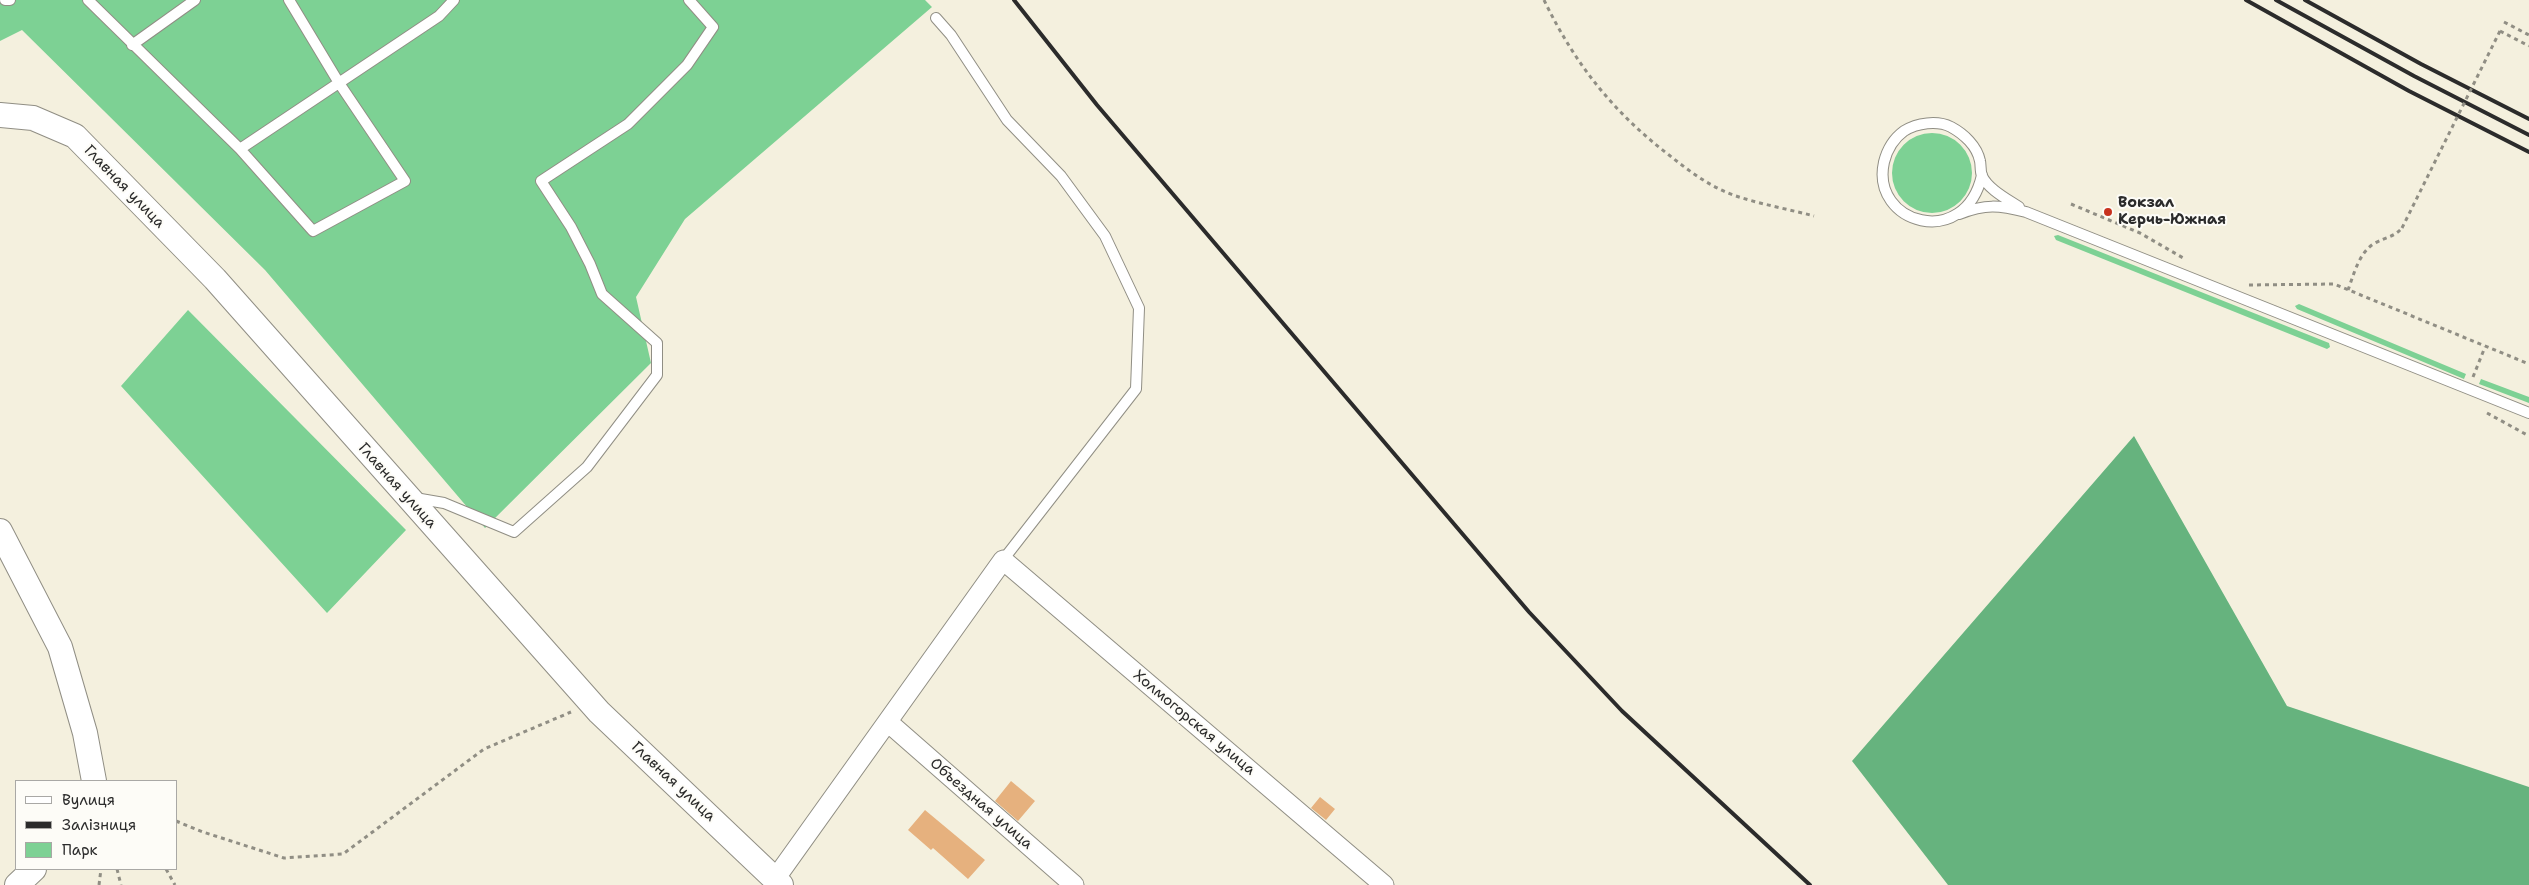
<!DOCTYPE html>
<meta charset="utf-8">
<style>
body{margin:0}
#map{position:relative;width:2529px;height:885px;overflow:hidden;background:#f4f0de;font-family:"Shantell Sans",sans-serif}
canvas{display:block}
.legend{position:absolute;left:15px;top:780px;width:162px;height:90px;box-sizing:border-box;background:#fdfcf7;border:1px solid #a9a8a5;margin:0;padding:6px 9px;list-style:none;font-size:15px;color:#2b2b2b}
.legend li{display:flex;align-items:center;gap:10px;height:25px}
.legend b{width:25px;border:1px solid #a9a8a5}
</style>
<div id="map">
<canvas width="2529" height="885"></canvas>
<ul class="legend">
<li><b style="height:6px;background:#fff"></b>Вулиця</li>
<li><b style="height:6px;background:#2b2b2b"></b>Залізниця</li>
<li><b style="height:14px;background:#7dd194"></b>Парк</li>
</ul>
</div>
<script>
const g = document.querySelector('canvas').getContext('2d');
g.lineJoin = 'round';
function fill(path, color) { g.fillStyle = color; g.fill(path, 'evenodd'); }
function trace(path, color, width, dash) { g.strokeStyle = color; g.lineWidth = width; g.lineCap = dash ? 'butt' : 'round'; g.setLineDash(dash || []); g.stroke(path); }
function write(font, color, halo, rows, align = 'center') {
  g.font = font + ' "Shantell Sans",sans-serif'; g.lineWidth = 4; g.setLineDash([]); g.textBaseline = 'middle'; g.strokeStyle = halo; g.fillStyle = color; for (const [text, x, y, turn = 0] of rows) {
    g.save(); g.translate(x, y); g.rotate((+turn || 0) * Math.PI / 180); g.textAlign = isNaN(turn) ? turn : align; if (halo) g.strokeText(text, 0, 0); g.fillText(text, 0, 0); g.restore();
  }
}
fill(new Path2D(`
 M0,0H925L932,7L685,219L636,297L651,363L485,528L265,270L22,30L0,41Z
 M1892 173a40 40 0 1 1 80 0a40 40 0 1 1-80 0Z
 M2058,235L2329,343L2330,347L2327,349L2056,240L2054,236Z
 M2299,304L2466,374L2464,379L2297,309L2295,306Z
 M188,310L406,530L327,613L121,386Z
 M2481,379L2529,397V403L2479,384Z`), '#7dd194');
fill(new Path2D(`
 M2134,436L2287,706L2529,787V885H1948L1852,761Z`), '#66b37e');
fill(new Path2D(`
 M1011,781L1035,801L1018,821L995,801Z
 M1320,797L1335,809L1326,820L1311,808Z
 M925,810L985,860L968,879L933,848L931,850L908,830Z`), '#e6b17e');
const service = new Path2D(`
 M5,0H10
 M88,0L240,149L313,231L405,181L339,83L289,0
 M936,18L951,35L1007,120L1061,176L1105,236L1139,308L1136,389L1003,560
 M132,45L195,0
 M240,149L439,16L454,0
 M1982,175C1965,251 1870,224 1884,162C1887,150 1893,139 1904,131C1917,123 1937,120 1951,127C1964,134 1977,146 1980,161C1981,165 1980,171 1982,176C1988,189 2007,199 2019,207
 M1959,214C1986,204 1998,205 2026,212L2529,413
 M415,498L444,503L514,532L587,467L657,375V343L602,294L590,264L571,227L541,181L628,124L687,65L713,27L689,0`);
const minor = new Path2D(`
 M889,723L1074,885
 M775,879L1003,560L1384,885`);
const tertiary = new Path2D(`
 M0,115L33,118L75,136L215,279L599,712L781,885
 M0,531L60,647L85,733L94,781
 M17,885L34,869`);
trace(service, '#908e84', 12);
trace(minor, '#908e84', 21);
trace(tertiary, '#908e84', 26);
trace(new Path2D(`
 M1544,0C1575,64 1613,112 1669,155C1689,171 1709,186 1733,195C1759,204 1788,209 1814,216
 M2504,22L2529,35
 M2500,31L2529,46
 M2071,204L2140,233L2185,259
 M2249,285L2334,284L2529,364
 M2348,290C2354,274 2359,252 2375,243C2386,237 2394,237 2402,228
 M2473,377L2485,347
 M2487,413L2529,436
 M176,821L203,832L284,858L343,854L484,749L571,712
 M117,869L121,885
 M166,869L175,885
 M99,885L101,869`), '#908e84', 3, [4, 4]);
trace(service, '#fff', 10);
trace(minor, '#fff', 19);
trace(tertiary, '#fff', 24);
trace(new Path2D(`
 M1014,0L1097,105L1529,612L1622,711L1810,885
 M2246,0L2409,91L2529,152
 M2276,0L2414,76L2529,135
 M2305,0L2421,64L2529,119`), '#2b2b2b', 4);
trace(new Path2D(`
 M2402,228L2500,31`), '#908e84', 3, [4, 4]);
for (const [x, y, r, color] of [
 [2108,212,5,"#c8321e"]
]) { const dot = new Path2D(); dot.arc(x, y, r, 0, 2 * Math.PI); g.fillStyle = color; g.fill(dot); trace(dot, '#fdfcf7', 2); }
write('15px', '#2b2b2b', '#fdfcf7', [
 ["Главная улица",124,187,46],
 ["Главная улица",397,486,48],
 ["Холмогорская улица",1194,723,40],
 ["Главная улица",673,782,43],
 ["Объездная улица",981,804,41]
]);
write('bold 15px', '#2b2b2b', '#fdfcf7', [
 ["Вокзал",2118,203],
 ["Керчь-Южная",2118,220]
], 'left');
</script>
